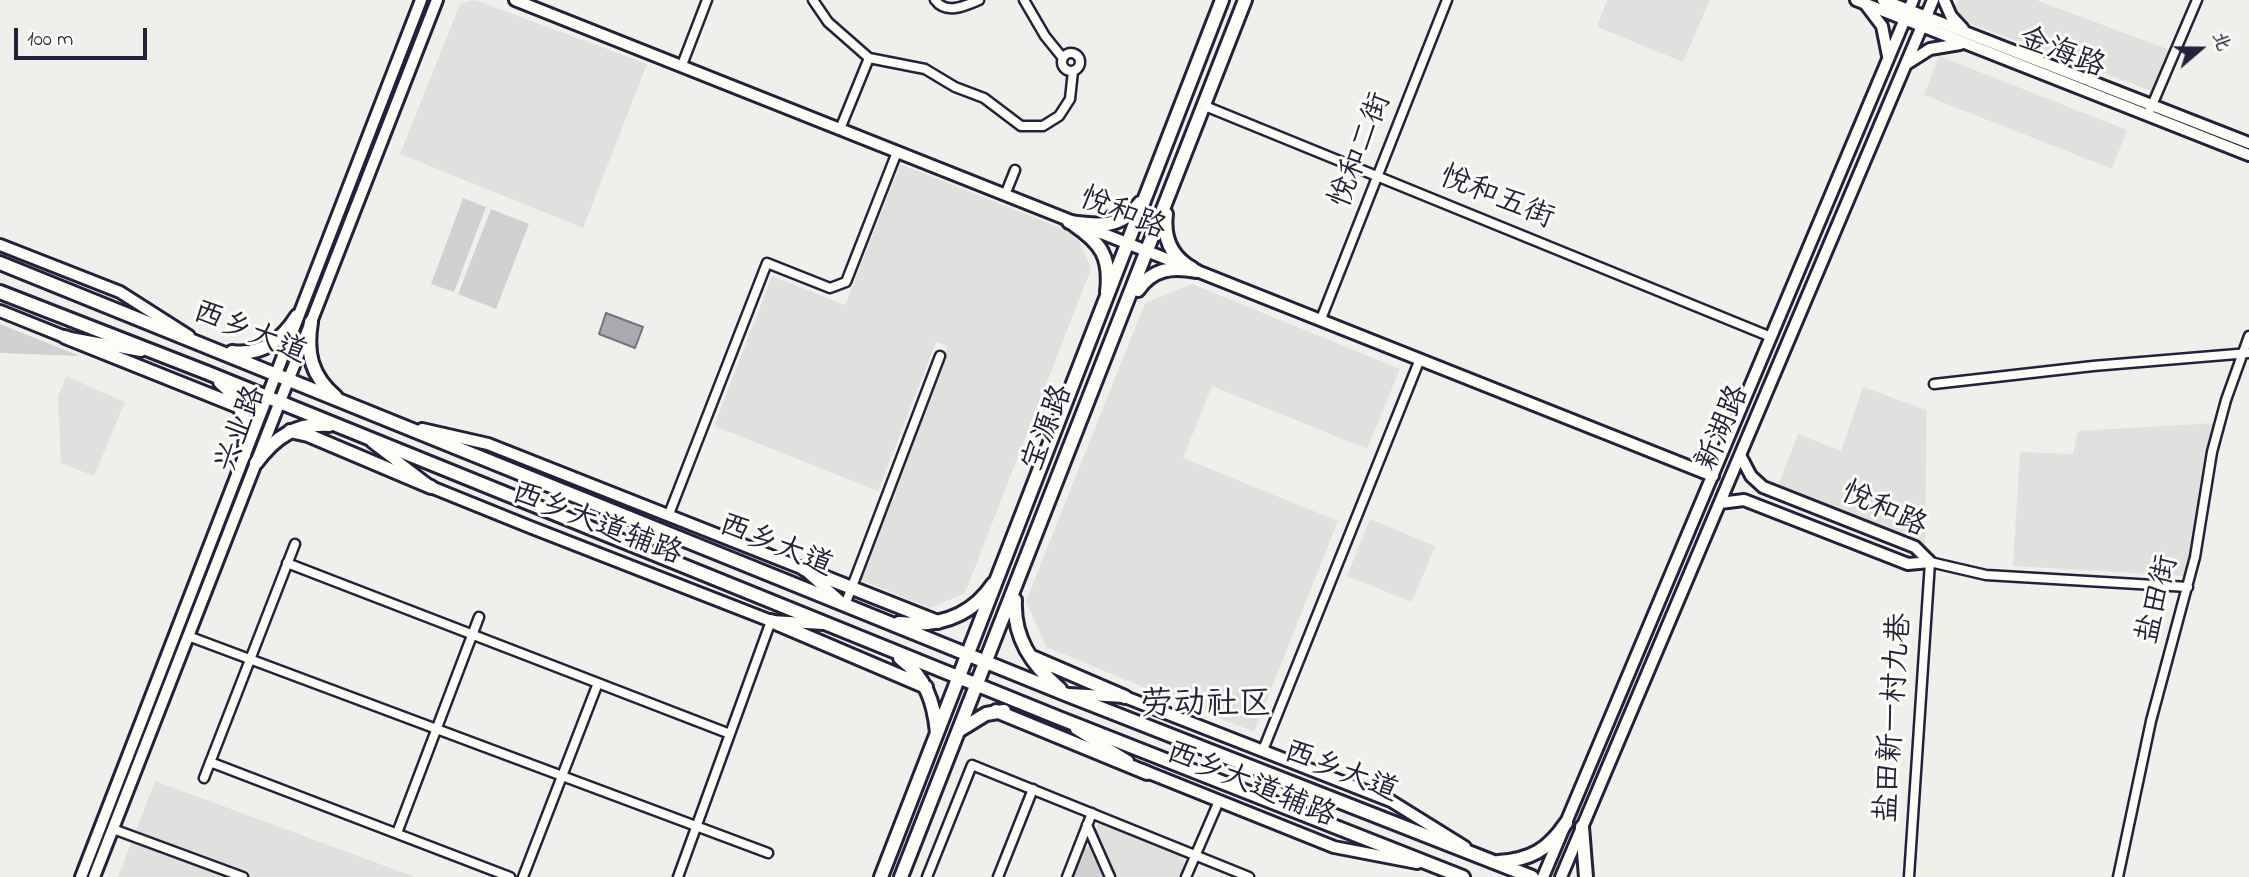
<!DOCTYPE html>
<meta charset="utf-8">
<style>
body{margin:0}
#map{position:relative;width:2249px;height:877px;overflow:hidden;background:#f0efec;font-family:"Indie Flower","LXGW WenKai TC",sans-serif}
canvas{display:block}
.north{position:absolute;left:2165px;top:14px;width:70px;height:70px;-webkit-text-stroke:5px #fdfcf7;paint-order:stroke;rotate:70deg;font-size:19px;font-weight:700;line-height:28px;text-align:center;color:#22223b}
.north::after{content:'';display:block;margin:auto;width:24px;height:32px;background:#22223b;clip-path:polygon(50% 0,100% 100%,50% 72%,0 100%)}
.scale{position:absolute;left:14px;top:28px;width:133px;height:32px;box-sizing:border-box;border:4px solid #22223b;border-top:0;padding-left:9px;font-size:21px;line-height:24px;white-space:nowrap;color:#22223b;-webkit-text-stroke:5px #fdfcf7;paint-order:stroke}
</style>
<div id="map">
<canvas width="2249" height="877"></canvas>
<div class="north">北</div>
<div class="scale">100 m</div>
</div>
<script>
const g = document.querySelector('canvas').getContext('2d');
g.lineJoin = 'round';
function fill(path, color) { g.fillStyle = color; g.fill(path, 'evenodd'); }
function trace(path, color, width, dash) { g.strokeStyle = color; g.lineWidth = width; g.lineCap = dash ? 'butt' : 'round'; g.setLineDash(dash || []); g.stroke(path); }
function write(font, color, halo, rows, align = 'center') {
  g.font = font + ' "Indie Flower","LXGW WenKai TC",sans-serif'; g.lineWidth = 6; g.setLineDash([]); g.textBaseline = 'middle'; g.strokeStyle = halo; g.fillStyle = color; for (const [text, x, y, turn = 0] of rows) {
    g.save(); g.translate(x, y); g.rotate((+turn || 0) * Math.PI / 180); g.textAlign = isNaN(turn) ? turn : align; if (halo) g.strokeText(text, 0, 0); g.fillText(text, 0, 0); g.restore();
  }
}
fill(new Path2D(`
 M475,0L647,64L583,228L400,154L460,4Z
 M1607,0H1710L1683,62L1597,27Z
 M1958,0H2036L2170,50L2154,92L1958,19L1954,10Z
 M1939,56L2127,130L2112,169L1924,95Z
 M900,164L1076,234L1091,269L965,593L930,608L858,579L948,346L936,342L878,491L714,426L772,276L845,305Z
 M1192,284L1400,369L1367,449L1212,386L1183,458L1338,521L1254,732L1046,647L1026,601L1145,303Z
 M66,376L125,402L94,476L61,463L58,397Z
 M1863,387L1927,410L1925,546L1778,486L1798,434L1841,451Z
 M2214,423L2185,576L2013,566L2020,452L2073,454L2078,431Z
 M1370,519L1435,546L1412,602L1347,576Z
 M155,781L415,877H118Z
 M1100,821L1180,852L1185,863L1179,877H1115L1095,830Z`), '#e0e0df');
fill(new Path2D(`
 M463,198L486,207L454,292L431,284Z
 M491,209L529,224L496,309L458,294Z
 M0,324L80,356L0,353Z
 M1090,846L1103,877H1072L1084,848Z`), '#d2d1d1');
const water = new Path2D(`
 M606,313L643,327L635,348L599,334Z`);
fill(water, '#a9a9b0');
trace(water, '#737381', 2);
const street = new Path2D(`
 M813,0L828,22L869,58L925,69L955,87L984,98L1021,126H1043L1059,116L1070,99L1073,71
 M935,0C946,15 965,6 979,0
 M1024,0L1045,36L1062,57
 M1062 62a9 9 0 1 1 18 0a9 9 0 1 1-18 0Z
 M682,65L707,0
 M1205,106L1771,337
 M2150,110L2197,0
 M840,129L869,58
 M1005,195L1015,170
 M1321,319L1447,0
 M1934,384L2093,366L2249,353
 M669,514L767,263L830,288L846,282L897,152
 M287,563L730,734
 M845,605L940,356
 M188,636L768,853
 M1263,750L1420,359
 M210,762L510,877
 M204,778L295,544
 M1087,825L1110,877
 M113,829L243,877
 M397,833L479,617
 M523,877L598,683
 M678,877L771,621
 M927,877L972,765L1249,877
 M998,877L1033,789
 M1067,877L1092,813
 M1186,877L1219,801
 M1909,877L1930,562L1986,575L2188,587
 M2118,877L2151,721L2195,557L2212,452L2226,400L2249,336`);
const secondary = new Path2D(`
 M515,0L1713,476
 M1856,0L2249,155
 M1883,0L2249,143
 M1944,0L1951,16L1963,29
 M1866,5L1882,26L1888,56
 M1908,63L1930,49L1960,44
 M0,245L120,292L189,336
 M0,311L65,337L141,351
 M422,429L488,444L804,569L840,601
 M372,442L431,487L530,527L771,621L823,624
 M1740,455L1751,476L1763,487L1915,547L1930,562
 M1720,503L1744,500L1908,564L1930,562
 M1069,694L1125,697L1391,801L1465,847
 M1076,729L1128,761
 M1142,770L1334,847L1417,863
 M81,877L421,0
 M94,877L437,0
 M1543,877L1913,0
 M1561,877L1933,0`);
const primary = new Path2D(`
 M1166,214C1163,238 1171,257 1193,269
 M1069,222C1098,226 1121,229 1140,203
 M1073,224C1101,243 1111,257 1107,292
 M0,263L1065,694L1532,877
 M1138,290C1152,269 1172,266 1196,271
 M0,292L208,373L1059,718L1463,877
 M311,322C306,353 311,376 336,397
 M65,337L240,407
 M232,352C261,356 282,340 297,316
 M220,382C243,401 249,427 244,455
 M290,431L308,435L431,487
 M256,463C275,437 296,423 329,425
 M804,569L938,622
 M1015,600C1013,638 1032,665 1060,689
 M771,621L926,687
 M899,623C937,627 971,617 993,584
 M1032,657L1125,697
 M900,658C926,678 934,702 937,733
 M996,711L1147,773
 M960,730L986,714L1004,711
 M1582,827L1586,877
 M1498,862C1530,860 1548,850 1566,823
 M881,877L1222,0
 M901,877L1245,0`);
trace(street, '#22223b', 13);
trace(secondary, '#22223b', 16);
trace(primary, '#22223b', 18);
trace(street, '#fdfcf7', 8);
trace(secondary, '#fdfcf7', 10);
trace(primary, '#fdfcf7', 12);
write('30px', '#22223b', '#fdfcf7', [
 ["金海路",2061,55,21],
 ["悦和二街",1363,151,-69],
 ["悦和五街",1496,200,22],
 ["悦和路",1122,216,22],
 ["西乡大道",249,335,22],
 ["宝源路",1050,429,-69],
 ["新湖路",1725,429,-67],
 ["兴业路",243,430,-69],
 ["悦和路",1883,512,25],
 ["西乡大道辅路",596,526,21],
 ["西乡大道",775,548,22],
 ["盐田街",2160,600,-76],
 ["盐田新一村九巷",1896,718,-86],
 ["西乡大道",1340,774,21],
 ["西乡大道辅路",1250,787,22]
]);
write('33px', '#22223b', '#fdfcf7', [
 ["劳动社区",1206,708]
]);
</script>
